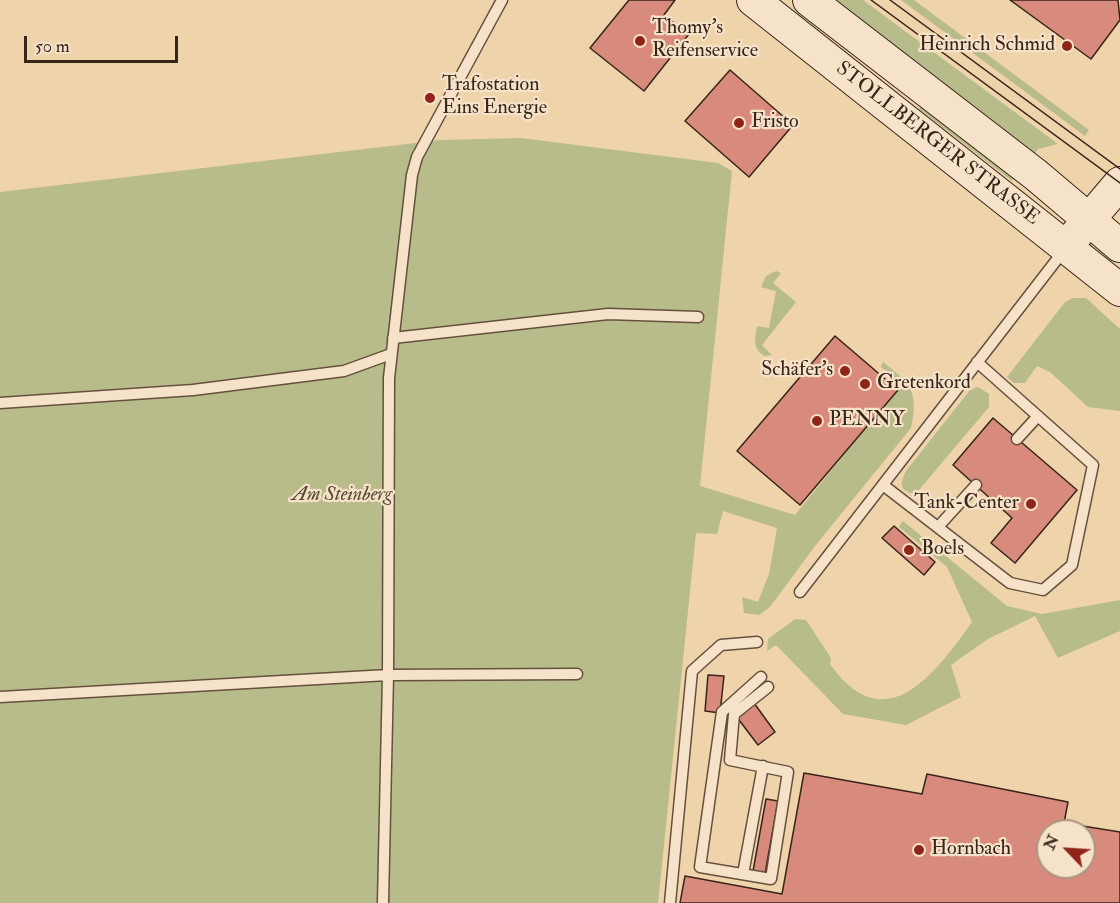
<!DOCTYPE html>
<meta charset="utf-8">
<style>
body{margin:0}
#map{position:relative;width:1120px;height:903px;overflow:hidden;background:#efd3ab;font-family:"IM FELL Double Pica",serif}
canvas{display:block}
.north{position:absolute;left:1036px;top:819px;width:60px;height:60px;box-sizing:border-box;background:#f5e2c8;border:2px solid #a99682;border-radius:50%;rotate:295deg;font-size:16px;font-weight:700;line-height:24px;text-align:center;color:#37251a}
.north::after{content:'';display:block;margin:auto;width:21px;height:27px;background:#8f2418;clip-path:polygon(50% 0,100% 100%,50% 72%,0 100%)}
.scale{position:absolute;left:24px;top:36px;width:154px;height:27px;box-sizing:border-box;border:3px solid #37251a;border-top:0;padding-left:8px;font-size:18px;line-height:21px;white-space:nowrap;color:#37251a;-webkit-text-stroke:4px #f5e2c8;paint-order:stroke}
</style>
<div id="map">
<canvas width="1120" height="903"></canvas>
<div class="north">N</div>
<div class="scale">50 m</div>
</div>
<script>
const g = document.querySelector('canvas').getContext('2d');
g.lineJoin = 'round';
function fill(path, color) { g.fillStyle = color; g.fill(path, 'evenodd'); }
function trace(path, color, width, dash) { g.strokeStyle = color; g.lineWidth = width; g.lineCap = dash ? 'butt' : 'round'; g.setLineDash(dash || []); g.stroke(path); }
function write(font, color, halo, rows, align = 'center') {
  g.font = font + ' "IM FELL Double Pica",serif'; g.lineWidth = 4.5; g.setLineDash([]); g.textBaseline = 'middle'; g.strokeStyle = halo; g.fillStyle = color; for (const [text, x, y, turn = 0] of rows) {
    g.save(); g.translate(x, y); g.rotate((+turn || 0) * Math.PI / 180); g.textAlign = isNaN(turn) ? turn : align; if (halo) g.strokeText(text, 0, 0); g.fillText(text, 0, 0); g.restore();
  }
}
fill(new Path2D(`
 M826,0H863L1058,144L1038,149L1031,159Z
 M901,0H914L1089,130L1085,136Z
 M923,102L1016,175L1012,181L919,109Z
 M521,138L718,163L732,171L700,486L795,515L901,384L881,367L883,362C911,384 919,392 911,428L815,546L770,607L759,615L744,613L742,597L758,602L769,574L777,528L723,511L717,534L696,533L658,903H0V192L441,140Z
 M776,271L781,273L773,283L796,302L762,345L772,355L765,356C752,349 755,339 757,326L769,328L776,291L761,287L766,276Z
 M1073,298H1086L1120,329V411L1088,407L1050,372L1037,366L1025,383H1014L1007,377L1065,302Z
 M978,387L989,394V407L919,490L911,493C898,489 901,481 906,471L970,390Z
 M903,521L1007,606L1042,614L1120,600V631L1058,658L1035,616L988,639L951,665L961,697L906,725L843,714L776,645L767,651L768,639L795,619L806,620L831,658L830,664C885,742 935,674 972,622L947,567L899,527Z`), '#b8bc8a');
const building = new Path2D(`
 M629,0H675L664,15L689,34L644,91L590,48Z
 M1010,0H1118L1120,20L1091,59Z
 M730,70L793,125L749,177L685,121Z
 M835,336L898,390L800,505L737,451Z
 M993,418L1077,490L1015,563L991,543L1012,518L953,465Z
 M894,526L935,562L924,575L882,538Z
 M708,675L724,676L720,713L705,711Z
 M754,703L775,732L758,745L736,716Z
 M804,773L922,794L927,774L1068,802L1064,823L1120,832V903H680L685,876L782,894ZM1048,831H1084V867H1048Z
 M766,799L778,801L765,874L753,871Z`);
fill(building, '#d88b7d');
trace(building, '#37251a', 1.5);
const service = new Path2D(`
 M393,338L608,314L698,317
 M0,403L193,390L344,371L391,354
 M1017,439L1038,416
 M883,485L1010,583L1043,590L1072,565L1093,465L977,362
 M938,527L976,485
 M800,592L1065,249
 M761,677L722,712L700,867L771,879L788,772L730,760L734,714L768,687
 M0,697L388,675L577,674
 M743,874L763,766
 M383,903L388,675L389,378L412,175L417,157L502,0
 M670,903L692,671L721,645L757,642`);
const secondary = new Path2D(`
 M753,0L1120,290
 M809,0L1036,175L1120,246
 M1075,236L1120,183`);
trace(service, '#65503e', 13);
trace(secondary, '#37251a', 34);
trace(service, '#f5e2c8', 10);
trace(secondary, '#f5e2c8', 32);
trace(new Path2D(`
 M871,0L1120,183
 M890,0L1120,169`), '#37251a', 1.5);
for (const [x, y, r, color] of [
 [640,41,6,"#8f2418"],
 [1067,46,6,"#8f2418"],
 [430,98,6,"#8f2418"],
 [739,123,6,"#8f2418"],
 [845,371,6,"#8f2418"],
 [865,384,6,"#8f2418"],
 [817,421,6,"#8f2418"],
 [1031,504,6,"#8f2418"],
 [909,550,6,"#8f2418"],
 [919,850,6,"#8f2418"]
]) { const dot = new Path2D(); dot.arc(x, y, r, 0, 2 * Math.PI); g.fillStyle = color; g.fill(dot); trace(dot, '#f5e2c8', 2); }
write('20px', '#37251a', '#f5e2c8', [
 ["Thomy's",652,29],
 ["Reifenservice",652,52],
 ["Heinrich Schmid",1055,46,"right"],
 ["Trafostation",442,86],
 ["Eins Energie",442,109],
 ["Fristo",751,123],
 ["Schäfer's",833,371,"right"],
 ["Gretenkord",877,384],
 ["PENNY",829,421],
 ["Tank-Center",1019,504,"right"],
 ["Boels",921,550],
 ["Hornbach",931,850]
], 'left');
write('20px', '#37251a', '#f5e2c8', [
 ["STOLLBERGER STRASSE",937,144,38]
]);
write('italic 20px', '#574b36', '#f5e2c8', [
 ["Am Steinberg",342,496]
]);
</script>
